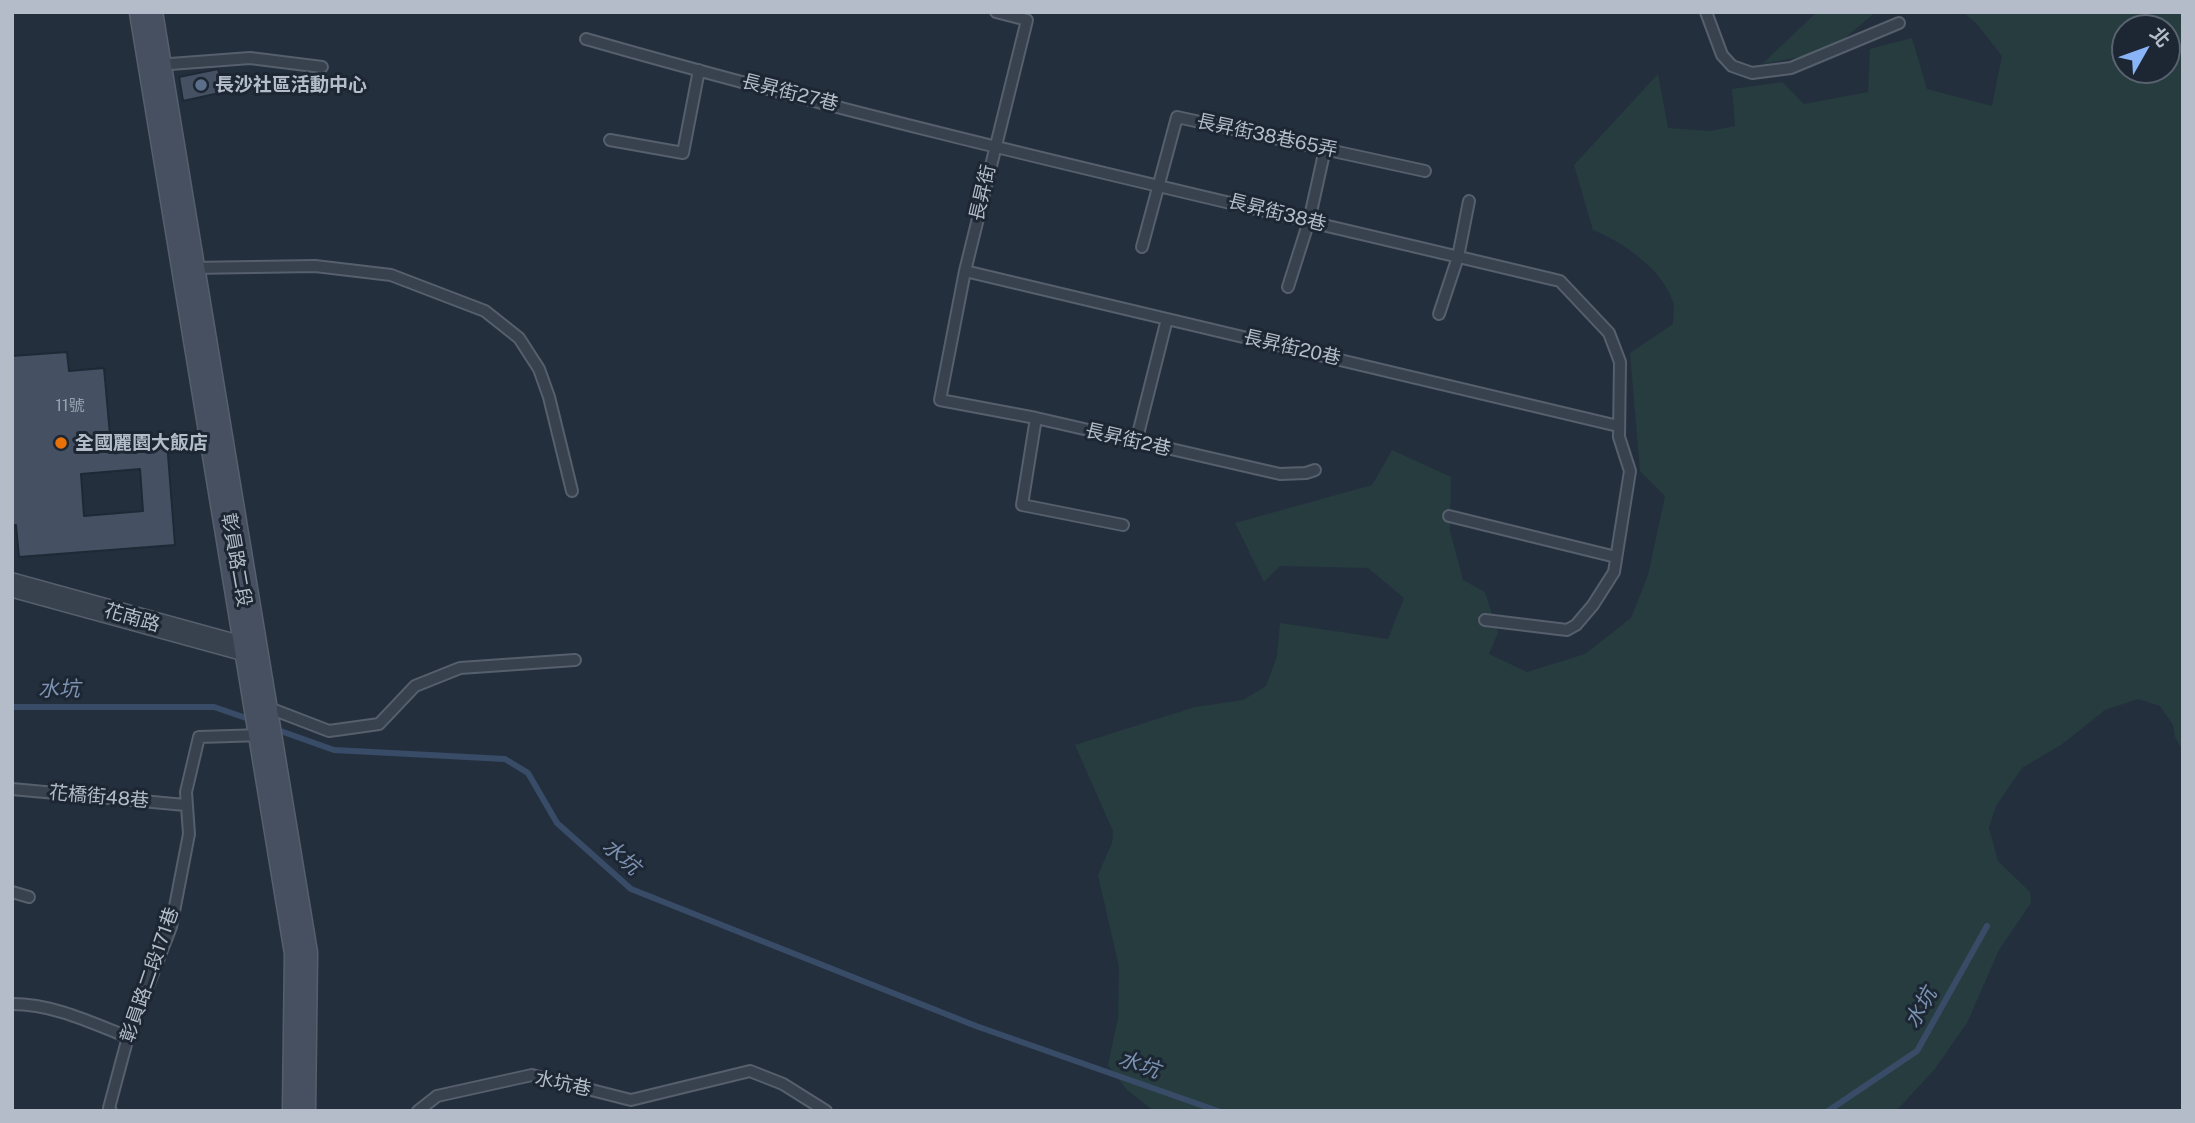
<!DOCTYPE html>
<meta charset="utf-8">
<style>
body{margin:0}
#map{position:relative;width:2195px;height:1123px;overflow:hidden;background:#242f3e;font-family:"Public Sans","Noto Sans TC",sans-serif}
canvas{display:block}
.frame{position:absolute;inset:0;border:14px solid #b4bcc9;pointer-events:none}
.north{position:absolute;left:2111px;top:14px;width:70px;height:70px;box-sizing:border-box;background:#1d2633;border:2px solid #59626f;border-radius:50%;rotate:50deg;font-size:19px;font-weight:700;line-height:28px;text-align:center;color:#b4bcc9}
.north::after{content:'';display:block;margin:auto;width:24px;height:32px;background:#8ab4f8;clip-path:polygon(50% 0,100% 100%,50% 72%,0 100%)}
</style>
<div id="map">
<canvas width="2195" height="1123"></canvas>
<div class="frame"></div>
<div class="north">北</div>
</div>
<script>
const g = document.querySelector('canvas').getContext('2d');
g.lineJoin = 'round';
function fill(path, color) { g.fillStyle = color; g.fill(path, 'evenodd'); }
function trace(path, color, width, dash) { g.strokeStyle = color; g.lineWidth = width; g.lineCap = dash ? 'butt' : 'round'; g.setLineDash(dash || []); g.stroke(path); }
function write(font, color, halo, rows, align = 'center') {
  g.font = font + ' "Public Sans","Noto Sans TC",sans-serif'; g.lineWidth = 6; g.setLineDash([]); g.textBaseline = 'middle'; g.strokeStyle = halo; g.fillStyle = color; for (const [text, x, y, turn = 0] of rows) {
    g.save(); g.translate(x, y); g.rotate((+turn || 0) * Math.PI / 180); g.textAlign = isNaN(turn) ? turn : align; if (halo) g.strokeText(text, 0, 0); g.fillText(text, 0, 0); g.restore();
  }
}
fill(new Path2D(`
 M1817,12H1876L1828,52L1762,64Z
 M1963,12H2183V751L2175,737L2173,725L2160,706L2138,699L2105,710L2061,745L2022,768L1996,806L1989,828L1998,861L2030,892L2031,903L1999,950L1967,1023L1934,1070L1896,1111H1154L1127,1090L1108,1065L1118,1018L1119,967L1098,875L1112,843L1113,831L1075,745L1195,707L1243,700L1266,686L1277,656L1280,623L1388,639L1404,598L1368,568L1280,566L1264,582L1235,523L1372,485L1392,450L1451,477L1450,531L1463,580L1485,592L1498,633L1489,654L1527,672L1585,654L1631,618L1648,575L1665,496L1640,471L1630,353L1673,324C1673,317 1675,308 1673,302C1663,270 1623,242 1593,230L1574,165L1658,74L1668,128L1710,131L1735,126L1732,89L1782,82L1804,104L1868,92L1870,49L1912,38L1927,89L1992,106L2002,56L1977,24ZM2125,28H2167V70H2125Z`), '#263c3f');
trace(new Path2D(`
 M12,707H214L252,720
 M272,728L334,750L505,759L528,773L557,823L631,889L976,1026L1218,1111
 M1828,1111L1917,1051L1987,926`), '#394c67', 6);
const building = new Path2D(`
 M218,69L224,92L183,101L179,77Z
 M67,352L69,371L104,368L111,446L167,442L175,545L19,557L16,525H12V356ZM140,469L143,511L84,516L81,474Z`);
fill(building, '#455162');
trace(building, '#1f2835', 2);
const lane = new Path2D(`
 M996,12L1027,20L965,271L940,400L1036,418L1280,474L1306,473L1315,470
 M1706,12L1722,55L1732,66L1752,73L1791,68L1899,23
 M586,39C907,131 1235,203 1560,281L1609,333L1620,362L1619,437L1630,471L1614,572L1593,605L1576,625L1567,630L1485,620
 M157,65L250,58L322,67
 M610,140L683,153L699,70
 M1142,247L1177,117L1425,171
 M191,268L315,266L391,275L485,311L519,338L539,369L549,397L572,491
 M965,271L1618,426
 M1288,287L1309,221L1325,149
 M1439,314L1458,257L1469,201
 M1036,418L1022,505L1123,525
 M1136,442L1167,319
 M1449,516L1616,557
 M264,706L329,731L379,724L415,686L460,668L575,660
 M12,789L185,805
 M12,892L29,897
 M12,1004C53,1004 90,1022 128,1037
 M111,1111L109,1108L128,1037L171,927L189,834L186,792L199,737L263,735
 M418,1111L437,1096L532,1075L631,1100L750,1071L783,1084L826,1111`);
const street = new Path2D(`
 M12,585L252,651`);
const secondary = new Path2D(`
 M146,12L301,953L299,1111`);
trace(lane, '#565f6c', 14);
trace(street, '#565f6c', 26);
trace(secondary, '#565f6c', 35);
trace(lane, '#38414e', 10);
trace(street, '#38414e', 23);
trace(secondary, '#465061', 32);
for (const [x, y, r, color] of [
 [201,85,7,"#5c6f8a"],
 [61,443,7,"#e8710a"]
]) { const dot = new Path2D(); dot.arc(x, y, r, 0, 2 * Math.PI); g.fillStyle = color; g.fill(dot); trace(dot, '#1d2633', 2.5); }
write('16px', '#98a1af', null, [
 ["11號",70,406]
]);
write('bold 19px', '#b4bcc9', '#1d2633', [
 ["長沙社區活動中心",215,85],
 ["全國麗園大飯店",75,443]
], 'left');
write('19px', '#b4bcc9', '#1d2633', [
 ["長昇街27巷",790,93,14],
 ["長昇街38巷65弄",1267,136,12],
 ["長昇街",983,193,-77],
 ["長昇街38巷",1277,213,14],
 ["長昇街20巷",1292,348,13],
 ["長昇街2巷",1128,440,13],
 ["彰員路二段",236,560,80],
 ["花南路",132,618,16],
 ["花橋街48巷",99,797,5],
 ["彰員路二段171巷",150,975,-71],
 ["水坑巷",563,1084,12]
]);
write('italic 21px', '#7c92b1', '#1d2633', [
 ["水坑",59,690],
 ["水坑",621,857,41],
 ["水坑",1921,1008,-61],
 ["水坑",1139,1065,19]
]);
</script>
